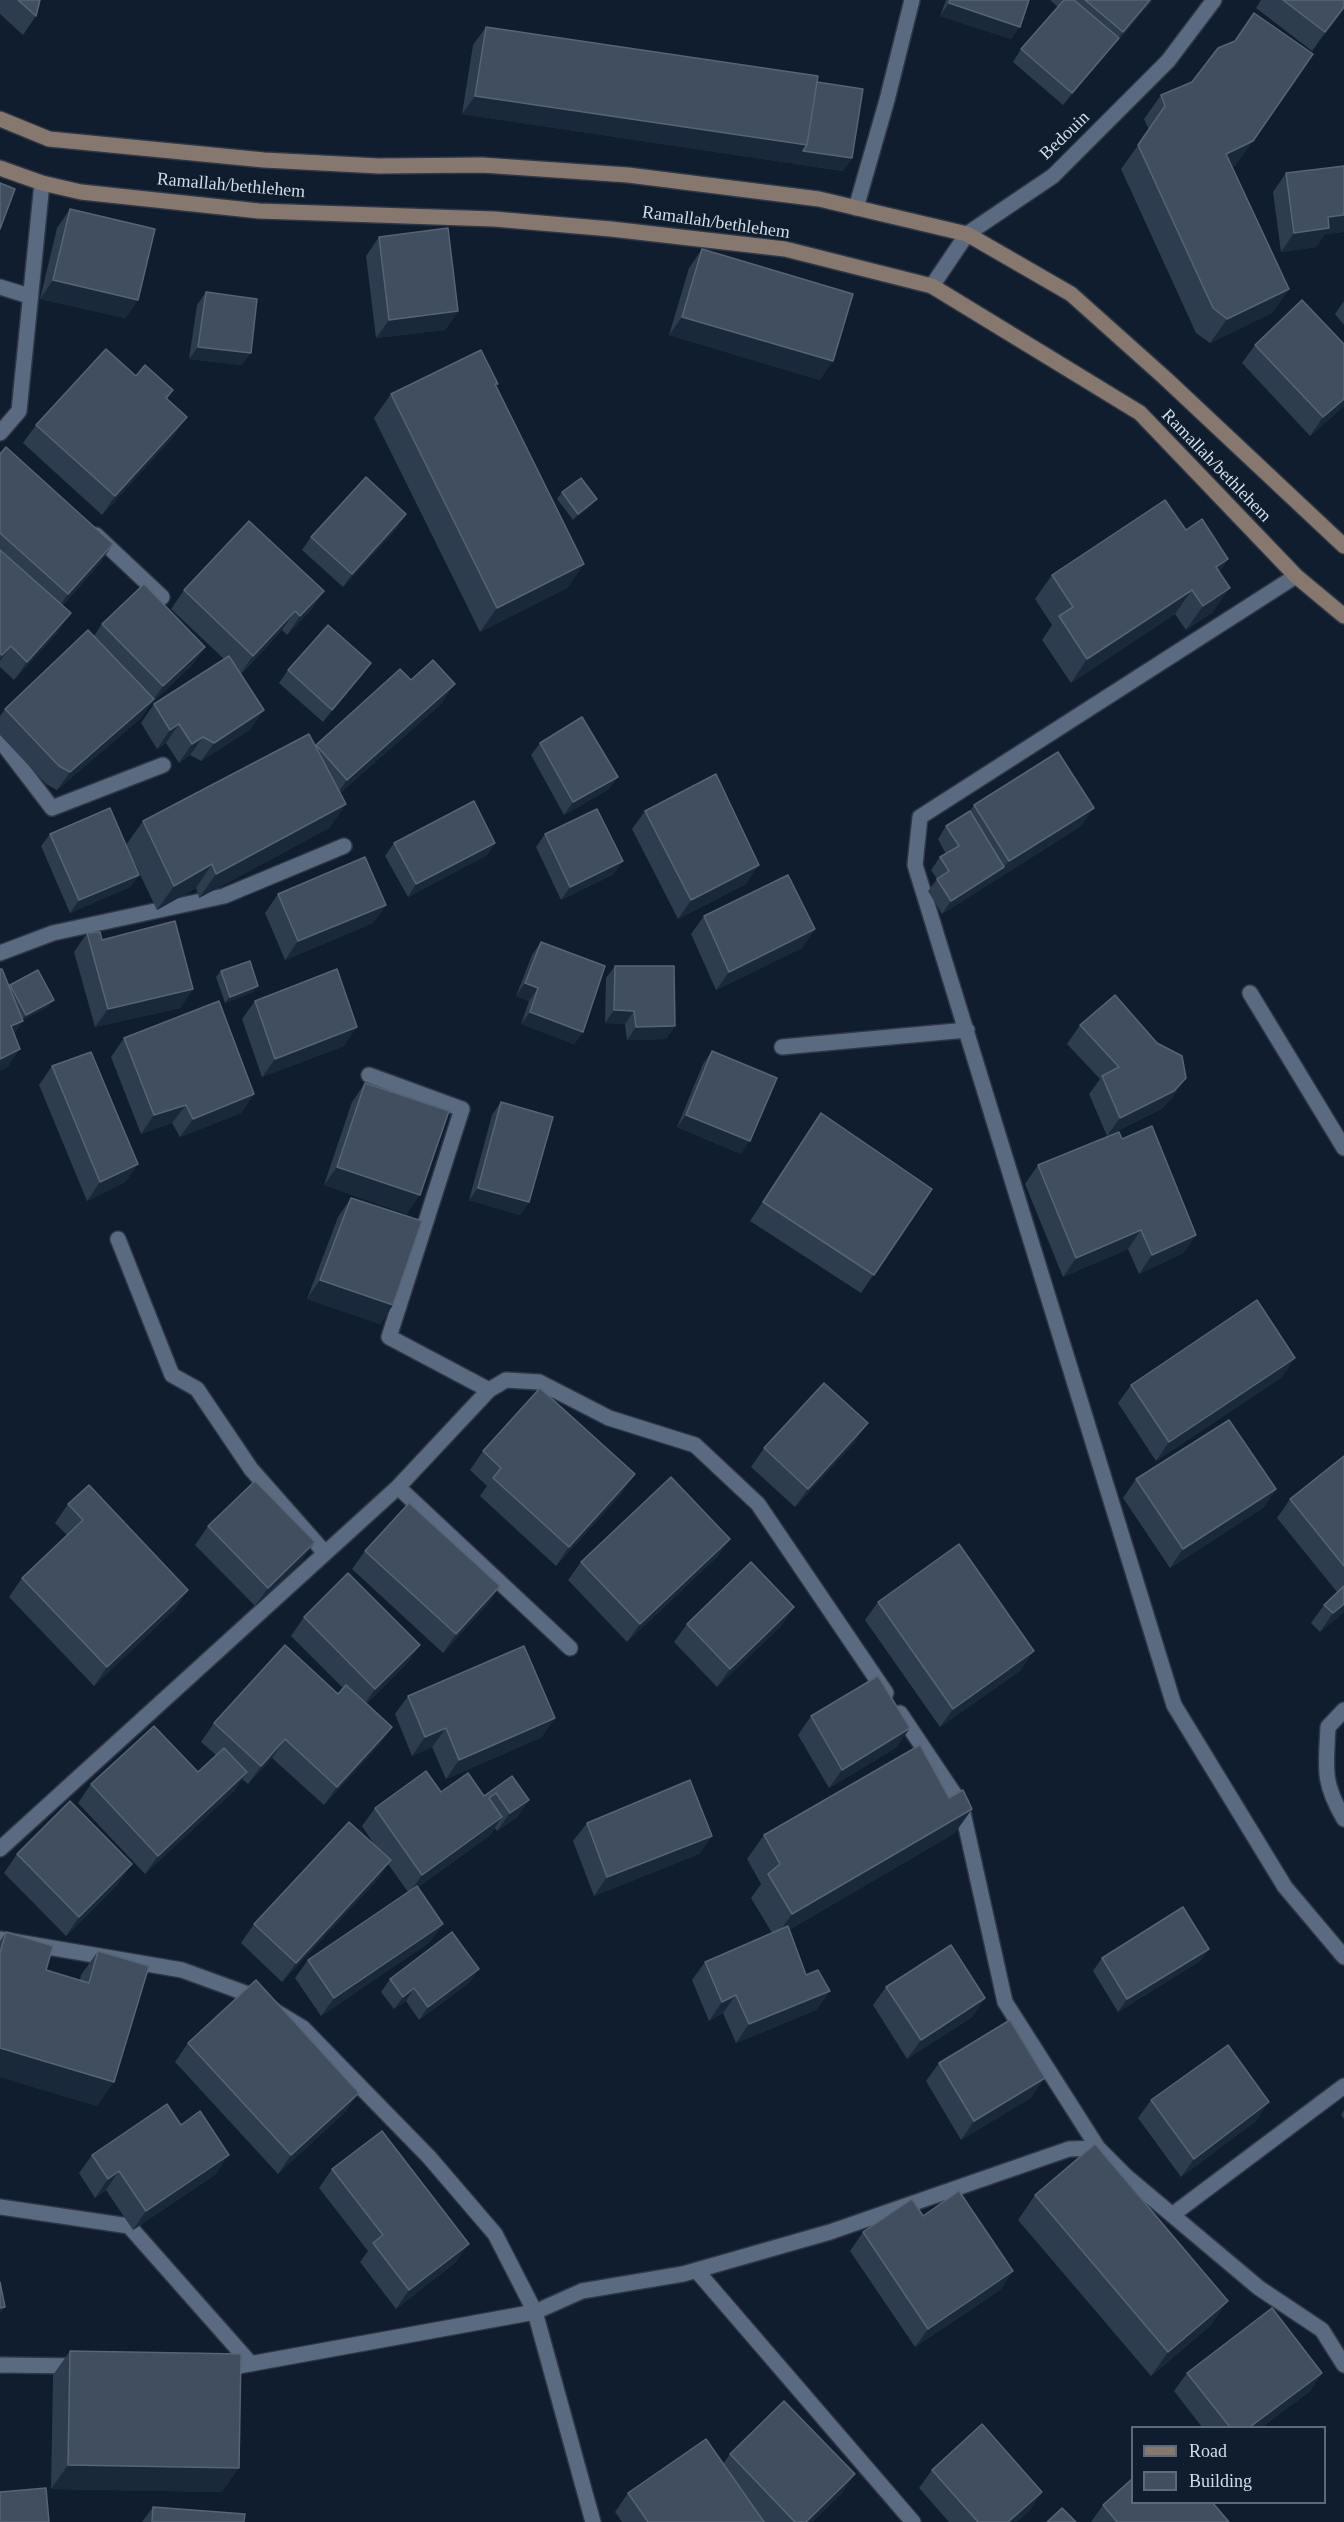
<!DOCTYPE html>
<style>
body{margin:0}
#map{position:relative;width:1344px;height:2522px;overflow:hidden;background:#0f1d2e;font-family:Georgia,serif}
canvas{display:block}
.legend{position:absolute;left:1131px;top:2426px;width:195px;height:78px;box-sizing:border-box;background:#0f1d2e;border:2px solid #5e6a79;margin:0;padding:8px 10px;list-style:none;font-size:18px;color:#d4deea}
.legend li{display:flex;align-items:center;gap:12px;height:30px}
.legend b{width:30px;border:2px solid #5e6a79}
</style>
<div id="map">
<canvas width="1344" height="2522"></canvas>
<ul class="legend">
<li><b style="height:8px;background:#86786e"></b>Road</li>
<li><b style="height:16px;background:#404e5f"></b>Building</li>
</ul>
</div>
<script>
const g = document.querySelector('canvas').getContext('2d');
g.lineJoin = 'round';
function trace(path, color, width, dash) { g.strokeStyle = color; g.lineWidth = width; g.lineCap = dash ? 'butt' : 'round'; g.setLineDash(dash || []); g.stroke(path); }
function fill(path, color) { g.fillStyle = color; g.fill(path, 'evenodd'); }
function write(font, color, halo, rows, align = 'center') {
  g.font = font + ' Georgia,serif'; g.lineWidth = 6; g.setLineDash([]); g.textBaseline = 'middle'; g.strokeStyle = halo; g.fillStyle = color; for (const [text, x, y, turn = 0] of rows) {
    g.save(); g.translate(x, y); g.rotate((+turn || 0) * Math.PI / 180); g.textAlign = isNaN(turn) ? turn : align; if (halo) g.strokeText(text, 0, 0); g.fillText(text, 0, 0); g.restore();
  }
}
const minor = new Path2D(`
 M856,208L887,100L912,0
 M932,286L967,234L1053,176L1168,61L1214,0
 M0,287L29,296
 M0,433L19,411L42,183
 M96,535L162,597
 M1296,576L920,817L915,865L1174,1705L1285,1887L1344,1957
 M0,740L52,808L163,765
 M0,953L53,933L224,896L344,846
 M1250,993L1344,1148
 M782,1047L967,1030
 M369,1075L462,1109L389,1337L489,1390
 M118,1239L172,1375L197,1389L251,1469L325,1553
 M398,1487L570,1648
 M1344,1710L1328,1727C1326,1769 1322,1781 1344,1819
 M900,1713L961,1804L1005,2002L1098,2148
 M0,1849L398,1487L489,1390L506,1380L539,1382L609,1418L695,1445L758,1504L886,1693
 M0,1939L182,1970L245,1993L303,2028L429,2157L495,2234L535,2312L593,2522
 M0,2207L129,2226L251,2364
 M1172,2215L1344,2086
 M696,2270L913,2522
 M0,2365L81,2366
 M222,2369L535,2312L582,2291L683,2274L830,2232L1069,2149L1098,2148L1127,2177L1259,2288L1322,2330L1344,2365`);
const secondary = new Path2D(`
 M0,119L49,139L264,160L379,166L482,165L628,175L819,199L967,234L1071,294L1165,378L1344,546
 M0,168L42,183L81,192L259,211L494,219L611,229L785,249L932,286L1140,413L1296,576L1344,616`);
trace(minor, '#2f3645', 18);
trace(secondary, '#2f3645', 18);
trace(minor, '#5a6b81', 15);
trace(secondary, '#86786e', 15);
fill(new Path2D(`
 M0,0H40L36,16L23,35L0,14Z
 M946,0H1029L1011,39L940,16Z
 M1050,0H1153L1063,105L1013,62L1021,49L1058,7Z
 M1261,0H1344V9L1312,51L1256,8Z
 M486,27L817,82L852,158L843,171L462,114L473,45Z
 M1161,95L1236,165L1232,167L1289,289L1272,313L1210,343L1196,333L1121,169L1149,130L1144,119Z
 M1344,166V232L1325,234L1316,247L1281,252L1273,192L1286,173Z
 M70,209L138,300L125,318L40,299L57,228Z
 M379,237L458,311L445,330L376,338L366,256Z
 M702,249L820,380L669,335L689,268Z
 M206,292L242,365L189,359L197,305Z
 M1344,301V325L1335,314Z
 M1255,345L1344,406L1310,436L1242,363Z
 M136,376L173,390L167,399L174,436L102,515L23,443L36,425Z
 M496,387L584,564L567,588L480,632L374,418L391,394Z
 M0,454L113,544L100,563L62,606L58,632L14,680L0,667Z
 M562,492L592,505L573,520L557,499Z
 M398,527L343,587L302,550L311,537Z
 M1186,530L1228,559L1219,572L1213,612L1186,630L1175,614L1071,683L1042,640L1052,625L1035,599L1052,575Z
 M184,590L324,591L311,610L287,635L282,630L241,674L251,729L201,761L190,755L179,763L166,743L157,749L141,723L154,704L224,659L171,609Z
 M102,624L205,647L192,665L150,705L141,718L57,790L46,784L0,735V716L5,709L94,636Z
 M288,670L362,676L323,722L279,683Z
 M411,680L442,703L340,793L346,804L329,828L199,898L196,888L157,910L126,845L143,821L315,746Z
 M540,743L609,789L564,815L531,755Z
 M974,805L1081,826L942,914L928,891L937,879L931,870L940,857L946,854L938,839L946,826L970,811Z
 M645,811L746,884L678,919L632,829Z
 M50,834L139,875L130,887L70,913L41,846Z
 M545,834L614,874L561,900L536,847Z
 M394,843H495L487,855L408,897L385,856Z
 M278,894L386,905L373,923L285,960L265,913Z
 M704,916L815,929L802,948L716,990L691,934Z
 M87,933L102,940L193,989L180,1008L95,1027L74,952Z
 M541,942L583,1032L574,1044L521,1024L529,1001L516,996L532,955Z
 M615,966L675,1026L666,1039L627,1040L625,1024L605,1023L606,978Z
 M221,971L253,992L225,1003L216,977Z
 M10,985L54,1000L49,1006L23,1020L14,1034L7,1068Z
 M255,1001L344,1046L262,1077L242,1019Z
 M1080,1025L1173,1097L1161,1109L1107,1136L1089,1094L1100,1079L1067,1044Z
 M124,1038L254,1094L241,1113L180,1137L172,1123L141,1134L111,1057Z
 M712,1051L741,1154L677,1127L703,1064Z
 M52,1066L138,1164L125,1182L87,1201L39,1085Z
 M365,1083L407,1214L324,1185L352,1102Z
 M501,1102L529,1202L520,1215L469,1200L492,1115Z
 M821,1113L932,1189L861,1293L750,1221Z
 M1122,1139L1196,1235L1183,1253L1139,1274L1128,1249L1063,1277L1025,1184L1038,1165Z
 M351,1198L393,1305L380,1324L307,1299L338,1217Z
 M1282,1377L1156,1461L1118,1403L1131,1385Z
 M855,1442L795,1507L751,1467L764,1448Z
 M483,1451L622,1493L556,1566L480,1496L487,1486L470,1470Z
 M1344,1456V1612L1320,1632L1311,1623L1324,1605L1337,1592L1277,1518L1290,1499Z
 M1136,1479L1276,1489L1263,1508L1170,1568L1123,1498Z
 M68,1504L188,1590L175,1609L94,1686L9,1597L22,1578L67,1535L55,1523Z
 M208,1526L302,1560L255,1606L195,1545Z
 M730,1539L717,1557L627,1642L568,1580L581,1562Z
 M365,1551L500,1586L487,1605L443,1653L352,1569Z
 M878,1602L1021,1670L940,1727L865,1620Z
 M794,1607L781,1626L717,1687L674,1642L687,1624Z
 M304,1617L420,1645L407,1663L367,1703L392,1727L379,1745L324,1805L272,1758L248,1784L242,1779L234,1791L145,1874L78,1803L91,1784L198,1772L216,1755L201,1742L214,1723L338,1694L343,1688L291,1636Z
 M408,1696L542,1737L446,1779L432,1747L412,1756L395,1714Z
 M811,1716L897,1747L829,1788L798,1735Z
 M512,1776L529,1800L516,1818L497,1831L495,1828L489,1836L418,1887L430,1942L321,2016L295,1978L308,1960L408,1892L388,1864L378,1879L282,1982L241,1943L254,1924L376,1847L362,1826L375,1808L441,1792L484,1796Z
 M587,1823L712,1836L699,1854L594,1896L573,1841Z
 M955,1833L789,1930L806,1975L830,1991L816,2010L736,2043L723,2013L709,2021L692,1980L705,1962L772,1933L751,1898L761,1884L747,1859L764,1835Z
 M17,1854L119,1883L66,1936L4,1873Z
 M6,1932L46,1970L80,1980L81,1975L98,1951L97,2106L0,2077V1941Z
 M1209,1949L1200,1961L1118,2012L1093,1971L1102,1958Z
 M390,1979L470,1982L419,2020L406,2001L394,2009L381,1992Z
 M886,1987L985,1998L972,2017L907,2059L873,2005Z
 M188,2043L346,2111L278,2174L175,2062Z
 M939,2063L1032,2097L961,2140L926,2081Z
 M1151,2100L1256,2121L1181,2177L1138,2118Z
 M1344,2110V2119L1341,2115Z
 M181,2125L216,2174L133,2230L106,2190L95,2198L79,2173L92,2155Z
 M332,2169L456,2262L396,2309L360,2262L368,2251L319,2188Z
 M1035,2195L1211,2325L1151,2376L1018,2220Z
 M863,2232L1013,2271L1000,2290L915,2347L850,2251Z
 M70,2351L222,2492L51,2489L53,2375Z
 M1187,2373H1322L1309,2392L1262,2427H1202L1174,2391Z
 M730,2454L842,2493L812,2522H622L615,2512L628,2493L723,2464Z
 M932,2470L1042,2492L1029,2511L1017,2522H949L919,2488Z
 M1103,2505L1229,2522H1091Z
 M153,2507L244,2522H142Z`), '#2e3c4f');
fill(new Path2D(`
 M1150,0H1153L1063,105L1072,93Z
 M949,3L1020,27L1011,39L940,16Z
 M1344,7V9L1312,51L1325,32Z
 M475,96L807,145L852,158L843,171L462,114Z
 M1253,141L1236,165L1209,178L1226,154Z
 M1344,215V232L1325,234L1316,247L1281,252L1294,233L1328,217Z
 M53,280L138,300L125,318L40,299Z
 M1289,289L1272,313L1210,343L1227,319Z
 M458,311L445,330L376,338L389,320Z
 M682,317L833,361L820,380L669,335Z
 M198,347L251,353L242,365L189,359Z
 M1344,399V406L1310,436L1323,417Z
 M187,417L174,436L102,515L115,496Z
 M597,499L592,505L573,520L578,514Z
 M406,514L398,527L343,587L352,574Z
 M113,544L100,563L55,613L68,594Z
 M1228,559L1211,583L1216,567Z
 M584,564L567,588L480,632L497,608Z
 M1230,588L1213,612L1186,630L1203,606Z
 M1192,590L1175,614L1071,683L1087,659Z
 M324,591L311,610L287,635L300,616Z
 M295,611L282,630L240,674L253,656Z
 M71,613L58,632L14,680L27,662Z
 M11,646L0,661V658L2,655Z
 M205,647L192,665L150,705L163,686Z
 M371,663L362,676L323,722L332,710Z
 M455,684L442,703L334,798L347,780Z
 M154,699L141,718L57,790L70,772Z
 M264,710L251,729L201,761L214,743Z
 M179,724L166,743L157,749L170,730Z
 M203,737L190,755L179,763L192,744Z
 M618,777L609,789L564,815L573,802Z
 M346,804L329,828L199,898L216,874Z
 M1094,808L1081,826L942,914L951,901L1004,867L1009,861Z
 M495,843L487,855L408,897L416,884Z
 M623,861L614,874L561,900L570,887Z
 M212,864L196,888L157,910L174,886Z
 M759,865L746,884L678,919L691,900Z
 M139,875L130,887L70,913L79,900Z
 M386,905L373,923L285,960L298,941Z
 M815,929L802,948L716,990L729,972Z
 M525,983L538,988L529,1001L516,996Z
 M258,986L253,992L225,1003L230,997Z
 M193,989L180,1008L95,1027L108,1009Z
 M54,1000L49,1006L21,1021L26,1015Z
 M614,1010L634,1011L625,1024L605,1023Z
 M530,1012L583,1032L574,1044L521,1024Z
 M23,1021L10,1040L11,1026Z
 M675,1026L666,1039L627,1040L636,1027Z
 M357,1027L344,1046L262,1077L275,1059Z
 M20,1049L7,1068L0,1071V1059Z
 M1186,1078L1173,1097L1161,1109L1107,1136L1120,1118Z
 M254,1094L241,1113L180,1137L193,1119Z
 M186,1105L172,1123L141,1134L154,1115Z
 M686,1115L750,1141L741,1154L677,1127Z
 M138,1164L125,1182L87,1201L100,1182Z
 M337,1167L420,1195L407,1214L324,1185Z
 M478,1188L529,1202L520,1215L469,1200Z
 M1141,1230L1128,1249L1063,1277L1076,1258Z
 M1196,1235L1183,1253L1139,1274L1152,1255Z
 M320,1280L393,1305L380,1324L307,1299Z
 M1295,1358L1282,1377L1156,1461L1169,1442Z
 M868,1423L855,1442L795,1507L808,1489Z
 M635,1474L622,1493L556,1566L569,1547Z
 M1276,1489L1263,1508L1170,1568L1183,1549Z
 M730,1539L717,1557L627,1642L640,1624Z
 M315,1542L302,1560L255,1606L268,1588Z
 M500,1586L487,1605L443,1653L456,1634Z
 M188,1590L175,1609L94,1686L107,1667Z
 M1344,1604V1612L1320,1632L1333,1613Z
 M794,1607L781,1626L717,1687L730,1669Z
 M420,1645L407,1663L362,1708L375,1689Z
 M1034,1651L1021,1670L940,1727L953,1709Z
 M555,1718L542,1737L446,1779L459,1760Z
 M392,1727L379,1745L324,1805L337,1787Z
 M446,1728L432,1747L412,1756L425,1737Z
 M910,1728L897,1747L829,1788L842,1770Z
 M285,1739L272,1758L248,1784L261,1766Z
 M247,1772L234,1791L145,1874L158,1856Z
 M529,1800L516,1818L497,1831L510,1813Z
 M972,1809L955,1833L775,1938L792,1914Z
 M502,1817L489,1836L409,1893L422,1875Z
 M712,1836L699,1854L594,1896L607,1877Z
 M391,1860L378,1879L282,1982L296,1963Z
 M132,1864L119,1883L66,1936L79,1917Z
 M443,1924L430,1942L321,2016L334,1998Z
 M1209,1949L1200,1961L1118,2012L1127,1999Z
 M479,1969L470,1982L419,2020L428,2007Z
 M414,1988L406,2001L394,2009L403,1997Z
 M830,1991L816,2010L736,2043L749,2024Z
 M736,1995L723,2013L709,2021L722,2002Z
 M985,1998L972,2017L907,2059L921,2040Z
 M0,2048L114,2082L97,2106L0,2077Z
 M1045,2078L1032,2097L961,2140L974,2121Z
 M359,2093L346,2111L278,2174L291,2155Z
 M1269,2102L1256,2121L1181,2177L1194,2159Z
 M229,2155L216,2174L133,2230L146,2211Z
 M119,2171L106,2190L95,2198L108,2179Z
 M469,2244L456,2262L396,2309L409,2290Z
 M1013,2271L1000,2290L915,2347L928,2329Z
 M1228,2301L1211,2325L1151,2376L1168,2352Z
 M5,2307L0,2314V2308Z
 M1322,2373L1309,2392L1262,2427H1250Z
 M68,2465L239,2468L222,2492L51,2489Z
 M855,2474L842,2493L812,2522H806Z
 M1042,2492L1029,2511L1017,2522H1008Z`), '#1a283b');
const building = new Path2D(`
 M18,0H40L36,16Z
 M950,0H1029L1020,27L949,3Z
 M1064,0H1074L1119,38L1072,93L1021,49Z
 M1085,0H1150L1123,32Z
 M1283,0H1344V7L1325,32Z
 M1254,13L1313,54L1253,141L1226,154L1289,289L1227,319L1213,308L1138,145L1165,106L1161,95L1192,82L1218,48L1235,41Z
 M486,27L818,76L807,145L475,96Z
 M817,82L863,89L852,158L803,151L807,145Z
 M1344,166V215L1328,217L1329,228L1294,233L1286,173Z
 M0,183L15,189L0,229Z
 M70,209L155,229L138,300L53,280Z
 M448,228L458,311L389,320L379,237Z
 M702,249L853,294L833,361L682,317Z
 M206,292L257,299L251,353L198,347Z
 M1302,300L1344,344V399L1323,417L1255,345Z
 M106,349L136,376L145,365L173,390L166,398L187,417L115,496L36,425Z
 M481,350L498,384H495L584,564L497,608L391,394Z
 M6,447L113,544L68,594L0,533V454Z
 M366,477L406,514L352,574L311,537Z
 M581,478L597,499L578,514L562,492Z
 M1165,500L1186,530L1202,519L1228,559L1216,567L1230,588L1203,606L1192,590L1087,659L1059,616L1073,607L1052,575Z
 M249,521L324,591L300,616L295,611L253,656L184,590Z
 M0,550L71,613L27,662L11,646L2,655L0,653Z
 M144,584L205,647L163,686L102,624Z
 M328,625L371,663L332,710L288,670Z
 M88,630L154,699L70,772L59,766L5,709Z
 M229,656L264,710L214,743L203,737L192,744L179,724L170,730L154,704Z
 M433,660L455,684L347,780L316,745L400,669L411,680Z
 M582,717L618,777L573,802L540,743Z
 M309,734L346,804L216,874L212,864L174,886L143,821Z
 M1058,752L1094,808L1009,861L974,805Z
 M716,774L759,865L691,900L645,811Z
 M474,801L495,843L416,884L394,843Z
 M110,808L139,875L79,900L50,834Z
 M597,809L623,861L570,887L545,834Z
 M970,811L1004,867L951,901L937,879L949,871L940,857L959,846L946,826Z
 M365,857L386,905L298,941L278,894Z
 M788,875L815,929L729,972L704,916Z
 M175,921L193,989L108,1009L87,933L100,932L102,940Z
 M541,942L605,966L583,1032L530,1012L538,988L525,983Z
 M250,961L258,986L230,997L221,971Z
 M615,966H674L675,1026L636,1027L634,1011L614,1010Z
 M0,969H2L23,1021L11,1026L20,1049L0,1059Z
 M337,969L357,1027L275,1059L255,1001Z
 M38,970L54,1000L26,1015L10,985Z
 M1115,995L1157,1043L1182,1056L1186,1078L1174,1091L1120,1118L1102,1076L1119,1067L1080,1025Z
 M219,1001L254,1094L193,1119L186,1105L154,1115L124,1038Z
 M712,1051L777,1078L750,1141L686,1115Z
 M91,1052L138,1164L100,1182L52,1066Z
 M365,1083L449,1111L420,1195L337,1167Z
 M501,1102L553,1117L529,1202L478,1188Z
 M821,1113L932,1189L874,1275L763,1202Z
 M1152,1126L1196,1235L1152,1255L1141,1230L1076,1258L1038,1165L1119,1132L1122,1139Z
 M351,1198L422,1221L393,1305L320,1280Z
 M1257,1300L1295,1358L1169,1442L1131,1385Z
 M824,1383L868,1423L808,1489L764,1448Z
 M540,1388L635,1474L569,1547L493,1478L501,1468L483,1451Z
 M1229,1420L1276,1489L1183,1549L1136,1479Z
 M1344,1456V1566L1290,1499Z
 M671,1477L730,1539L640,1624L581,1562Z
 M255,1481L315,1542L268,1588L208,1526Z
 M89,1485L188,1590L107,1667L22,1578L83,1520L68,1504Z
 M409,1503L500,1586L456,1634L365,1551Z
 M959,1544L1034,1651L953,1709L878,1602Z
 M751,1562L794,1607L730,1669L687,1624Z
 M348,1573L420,1645L375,1689L304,1617Z
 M1344,1586V1604L1333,1613L1324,1605Z
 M285,1645L338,1694L346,1685L392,1727L337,1787L285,1739L261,1766L214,1723Z
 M524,1646L555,1718L459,1760L446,1728L425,1737L408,1696Z
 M878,1676L910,1728L842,1770L811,1716Z
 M154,1726L198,1772L224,1748L247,1772L158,1856L91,1784Z
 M920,1745L949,1798L963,1790L972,1809L792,1914L768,1874L780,1864L764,1835Z
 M426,1771L441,1792L468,1773L484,1796L512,1776L529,1800L510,1813L496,1793L489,1798L502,1817L422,1875L375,1808Z
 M690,1780L712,1836L607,1877L587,1823Z
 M70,1801L132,1864L79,1917L17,1854Z
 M349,1822L391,1860L296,1963L254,1924Z
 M417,1886L443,1924L334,1998L308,1960Z
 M1183,1907L1209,1949L1127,1999L1102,1958Z
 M788,1926L806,1975L818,1970L830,1991L749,2024L736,1995L722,2002L705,1962Z
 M6,1932L53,1946L46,1970L89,1983L98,1951L149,1966L114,2082L0,2048V1953Z
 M452,1932L479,1969L428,2007L414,1988L403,1997L390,1979Z
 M951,1945L985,1998L921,2040L886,1987Z
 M256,1980L359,2093L291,2155L188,2043Z
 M1010,2020L1045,2078L974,2121L939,2063Z
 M1228,2045L1269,2102L1194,2159L1151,2100Z
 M167,2104L181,2125L200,2111L229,2155L146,2211L119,2171L108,2179L92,2155Z
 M382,2131L469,2244L409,2290L373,2243L383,2235L332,2169Z
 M1095,2144L1228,2301L1168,2352L1035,2195Z
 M959,2191L1013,2271L928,2329L863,2232L912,2199L923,2216Z
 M0,2282L5,2307L0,2308Z
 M1272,2308L1322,2373L1250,2427H1230L1187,2373Z
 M70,2351L241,2354L239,2468L68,2465Z
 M784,2401L855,2474L806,2522H795L730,2454Z
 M982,2424L1042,2492L1008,2522H978L932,2470Z
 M706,2439L764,2522H648L628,2493Z
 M1132,2479V2502H1212L1229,2522H1117L1103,2505Z
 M46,2488L49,2522H0V2492Z
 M153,2507L245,2514L244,2522H152Z
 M1062,2508L1076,2522H1047Z`);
fill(building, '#404e5f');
trace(building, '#576475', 1.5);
write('18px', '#d4deea', '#0f1d2e', [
 ["Bedouin",1065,136,-44],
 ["Ramallah/bethlehem",231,186,5],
 ["Ramallah/bethlehem",716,223,8],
 ["Ramallah/bethlehem",1216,466,46]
]);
</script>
